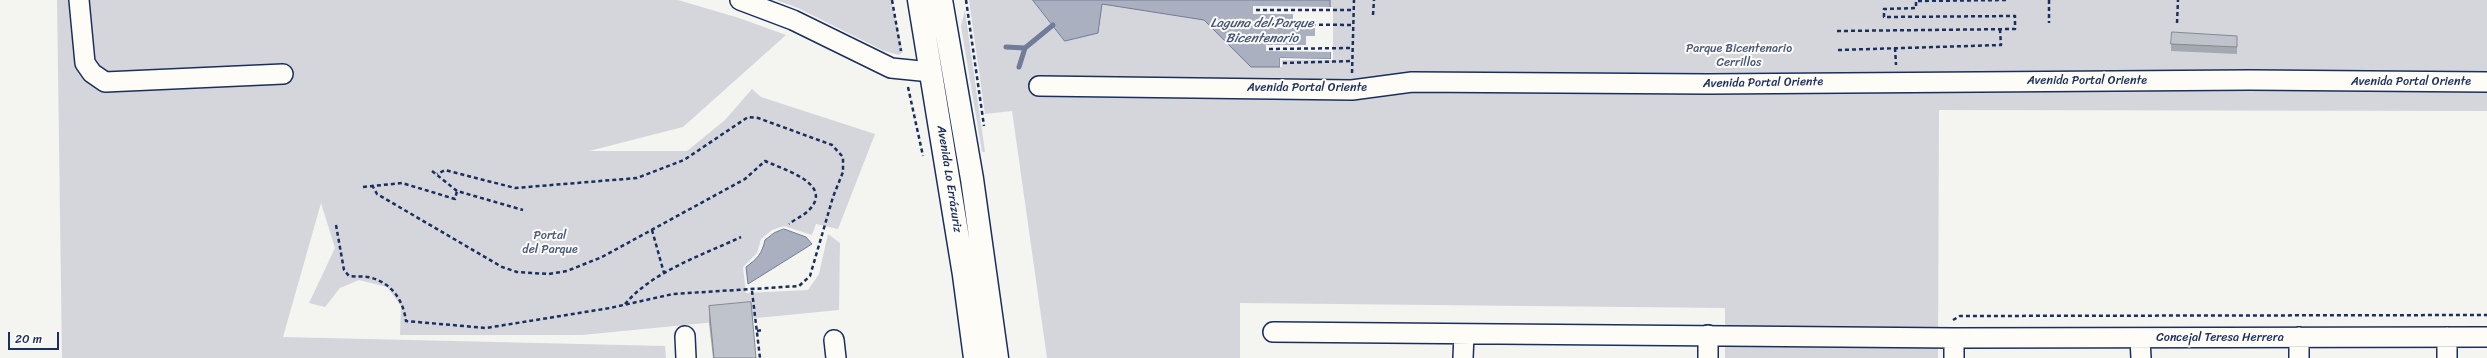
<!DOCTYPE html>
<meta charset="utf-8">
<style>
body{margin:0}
#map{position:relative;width:2487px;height:358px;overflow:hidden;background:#f4f4f1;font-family:Sriracha,sans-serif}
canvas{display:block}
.scale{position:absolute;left:8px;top:332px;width:51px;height:18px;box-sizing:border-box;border:2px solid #1b2f5e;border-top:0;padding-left:5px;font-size:12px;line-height:14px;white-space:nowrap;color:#1b2f5e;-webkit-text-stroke:3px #fdfcf7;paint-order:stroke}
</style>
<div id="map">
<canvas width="2487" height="358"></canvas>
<div class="scale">20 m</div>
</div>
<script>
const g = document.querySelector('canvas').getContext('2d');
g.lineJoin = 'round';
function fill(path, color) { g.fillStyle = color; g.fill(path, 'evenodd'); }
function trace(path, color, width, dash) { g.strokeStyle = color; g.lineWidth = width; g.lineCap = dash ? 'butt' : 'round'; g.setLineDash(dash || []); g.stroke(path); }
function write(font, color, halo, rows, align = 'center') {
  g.font = font + ' Sriracha,sans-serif'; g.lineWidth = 4; g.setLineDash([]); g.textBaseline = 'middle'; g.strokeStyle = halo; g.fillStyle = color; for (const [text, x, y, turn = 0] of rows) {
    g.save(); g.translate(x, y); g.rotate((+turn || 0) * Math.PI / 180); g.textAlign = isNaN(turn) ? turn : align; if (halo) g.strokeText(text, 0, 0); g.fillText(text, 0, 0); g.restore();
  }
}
fill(new Path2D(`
 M57,0H678L739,18L786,35L683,127L589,151H687L725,120L752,89L761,97L875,134L838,229L816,224L812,235L784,226L772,230L761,239L757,253L743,267L746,293L808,290L819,274L828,234L840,243L839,310L582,335H400L401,306L387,287L359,280L340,288L325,307L309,303L335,248L321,203L283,337L665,346L666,358H62Z
 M776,0H891L903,52L899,55L884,51L798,8Z
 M969,0H2487V111L1939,110L1938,358H1725V308L1240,303V358H1047L1012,111L985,114Z
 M965,10L985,152H982L961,26Z`), '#d4d6db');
const water = new Path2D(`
 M1033,0H1330L1331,59L1280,58V67H1251L1204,20L1102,4L1098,33L1065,41Z
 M784,229L806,237L812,244L748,284L746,267C757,259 762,254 765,240L774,233Z`);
fill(water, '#aab0bf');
trace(water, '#717c98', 1);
fill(new Path2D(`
 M1253,6L1333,7V60H1282V67H1280V58L1331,59V52L1266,51V45H1306V36H1315V28H1253V21H1293V14H1253Z`), '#f4f4f1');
trace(new Path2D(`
 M1006,47L1025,48
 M1019,67L1025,48L1053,25`), '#717c98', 5);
const minor = new Path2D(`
 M79,0L85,63L92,73L105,82L283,74
 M740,0L793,20L891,68L931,72
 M1039,86L1352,90L1412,82L1708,84L2250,80L2487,82
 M1273,332L1954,338L2487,337
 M685,336L686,358
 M2299,337V358
 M2447,337V358
 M1954,338V358
 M2140,338L2141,358
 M834,340L836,358
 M1463,358L1464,334
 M1708,358V335`);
const major = new Path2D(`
 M919,0L964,275L975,358
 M941,0L972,179L997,358`);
trace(minor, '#1b2f5e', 22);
trace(major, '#1b2f5e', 25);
trace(new Path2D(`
 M892,0L901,51
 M966,0L984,126
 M2049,0V23
 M1256,10H1353
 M1373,15L1374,0
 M2177,23L2178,0
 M1256,24L1353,25
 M1837,31L2015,29V16L1884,17V9L1916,8V1L2007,0
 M1895,48L1896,65
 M1269,49L1353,48
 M1838,50L2001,45L2000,30
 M1283,63L1353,61
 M1352,73L1354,0
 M908,87L923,156
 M432,171L457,191L523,210
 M372,185L377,194L502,267L517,272L549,274L567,271L602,257L745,179L765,161C782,169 836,184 808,211C803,216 795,219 789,224
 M363,187L402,183L455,199L457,191
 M336,225L344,270L349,276C356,277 362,276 368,277C391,282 403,299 406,321L486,328L610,308L673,294L799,286L810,276L833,197L843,172V157L832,145L758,118L748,117L684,160L637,178L515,188L445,170L437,174
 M652,230L664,273
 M752,291L760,358
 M625,304C653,271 703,255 741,237
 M1953,320L1960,316L2487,315
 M757,331L763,330`), '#1b2f5e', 2.5, [4, 3]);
trace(minor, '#fdfcf7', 19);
trace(major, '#fdfcf7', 22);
fill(new Path2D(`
 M2237,36V54L2171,51V44Z
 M709,306L756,358H713L709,323Z`), '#a4a8af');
const building = new Path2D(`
 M2172,32L2237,36V47L2171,44Z
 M751,302L756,358H714L709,306Z`);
fill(building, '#bfc3cc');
trace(building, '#86888f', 1);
write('12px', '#49597d', '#fdfcf7', [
 ["Parque Bicentenario",1739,49],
 ["Cerrillos",1739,63],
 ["Portal",550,236],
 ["del Parque",550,250]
]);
write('12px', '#1b2f5e', '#fdfcf7', [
 ["Avenida Portal Oriente",2087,81],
 ["Avenida Portal Oriente",2411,82],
 ["Avenida Portal Oriente",1763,83,-1],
 ["Avenida Portal Oriente",1307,88],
 ["Avenida Lo Errázuriz",949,179,81],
 ["Concejal Teresa Herrera",2220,338]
]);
write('italic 13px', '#46567b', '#fdfcf7', [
 ["Laguna del Parque",1262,24],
 ["Bicentenario",1262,39]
]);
</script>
